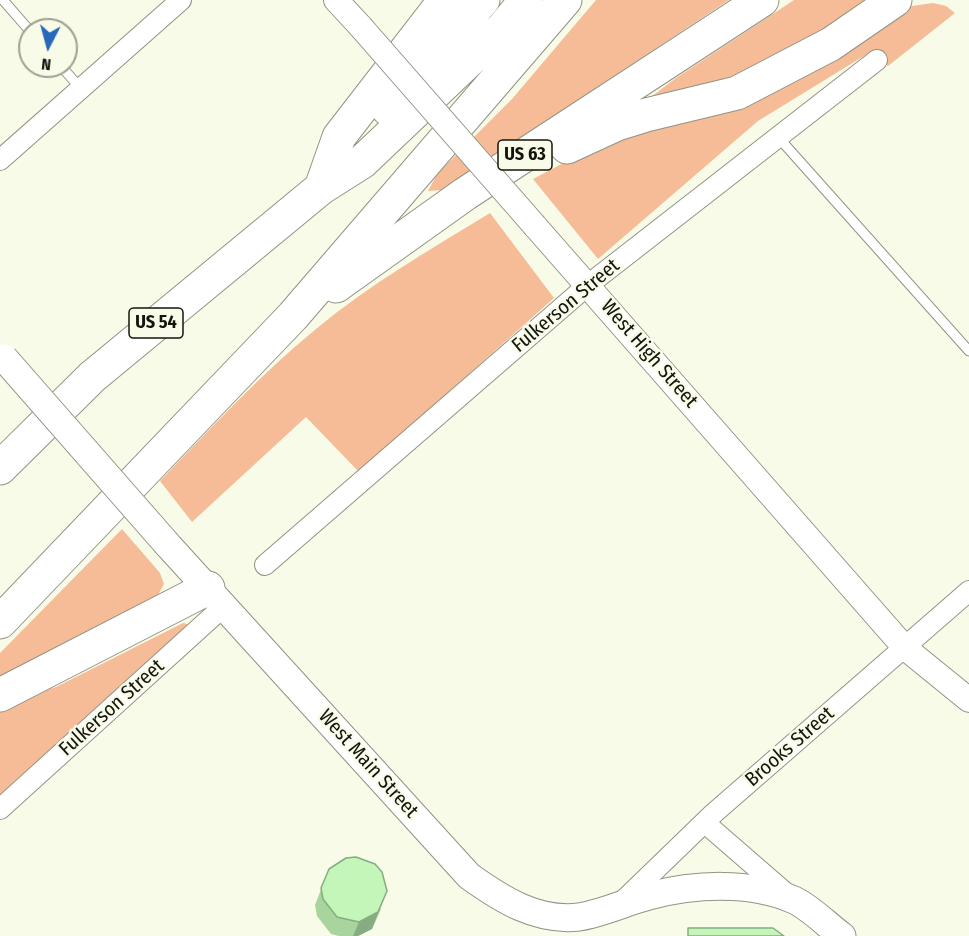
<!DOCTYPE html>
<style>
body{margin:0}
#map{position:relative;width:969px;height:936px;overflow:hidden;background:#f9fbe9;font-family:"Fira Sans Condensed",sans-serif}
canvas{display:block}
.north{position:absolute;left:18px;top:18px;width:60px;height:60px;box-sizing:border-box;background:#f9fbe9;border:2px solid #9d9f91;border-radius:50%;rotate:186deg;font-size:16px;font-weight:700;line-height:24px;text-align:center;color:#14140e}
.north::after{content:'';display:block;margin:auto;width:21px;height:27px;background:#2669ba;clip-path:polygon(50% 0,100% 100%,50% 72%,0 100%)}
</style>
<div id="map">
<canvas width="969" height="936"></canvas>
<div class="north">N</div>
</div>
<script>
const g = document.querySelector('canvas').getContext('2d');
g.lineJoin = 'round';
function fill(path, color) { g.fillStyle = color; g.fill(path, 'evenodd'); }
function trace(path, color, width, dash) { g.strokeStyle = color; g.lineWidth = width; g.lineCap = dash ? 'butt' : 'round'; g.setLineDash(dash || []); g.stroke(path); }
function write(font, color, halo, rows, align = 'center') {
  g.font = font + ' "Fira Sans Condensed",sans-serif'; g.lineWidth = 5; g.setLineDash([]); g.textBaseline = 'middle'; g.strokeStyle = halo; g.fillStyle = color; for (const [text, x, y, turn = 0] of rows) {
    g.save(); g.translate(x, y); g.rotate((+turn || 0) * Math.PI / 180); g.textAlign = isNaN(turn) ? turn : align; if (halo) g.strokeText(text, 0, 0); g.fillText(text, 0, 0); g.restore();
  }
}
fill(new Path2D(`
 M596,0H729L442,190L428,191L437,174L512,99Z
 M794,0H877L752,70L639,106L676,78Z
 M933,3L946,6L955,13L888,66L872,51L758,121L598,259L533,179L588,150L865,37L912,6Z
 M490,213L554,298L359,472L306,417L192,522L160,481C210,429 260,375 316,329C370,284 431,249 490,213Z
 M122,529L160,573L164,584L152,606L0,686V653Z
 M183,623L191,625L0,808V706L22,696L56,687Z`), '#f6bc97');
const service = new Path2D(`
 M3,0L30,31
 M61,66L81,89
 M778,137L969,351`);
const minor = new Path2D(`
 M0,160L181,0
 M265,565L588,285L877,60
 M0,809L224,606
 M705,823L788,895
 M622,902L714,813L969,591`);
const tertiary = new Path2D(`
 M336,0L361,27
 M535,226L905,648L969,700`);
const secondary = new Path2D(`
 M167,544L469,876C501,899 537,922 579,917C603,913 626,902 649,896C694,884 750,881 794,900C811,908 827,925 842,936`);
const motorway = new Path2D(`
 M388,109L483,0
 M567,147L617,124L646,115L737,93L831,44L895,0
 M321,188L339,137L445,0
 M336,286L465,194L762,0
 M0,468L92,377L321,188L362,162L503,28L526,0
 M0,622L293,316L565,0
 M0,695L208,588`);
trace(service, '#929383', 11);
trace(minor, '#929383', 22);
trace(tertiary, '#929383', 26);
trace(secondary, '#929383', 29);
trace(motorway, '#929383', 35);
trace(service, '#fff', 9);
trace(minor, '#fff', 20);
trace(tertiary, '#fff', 24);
trace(secondary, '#fff', 27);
trace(motorway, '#fff', 33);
const tertiaryBridge = new Path2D(`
 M361,27L535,226`);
const secondaryBridge = new Path2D(`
 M4,358L167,544`);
trace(tertiaryBridge, '#929383', 26, []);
trace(secondaryBridge, '#929383', 29, []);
trace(tertiaryBridge, '#fff', 24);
trace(secondaryBridge, '#fff', 27);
fill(new Path2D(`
 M329,869L381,909L372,929L358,936H339L331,934L317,916L315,905Z`), '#a8d49e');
fill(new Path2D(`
 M387,891L372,929L358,936H353L359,922Z`), '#88ac81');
const building = new Path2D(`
 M356,857L375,864L382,872L387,891L378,912L359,922L337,917L323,899L321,888L329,869L346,858Z
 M688,928H773L784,936H688Z`);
fill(building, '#c3f6b8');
trace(building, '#88ac81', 1.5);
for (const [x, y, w] of [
 [525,155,54],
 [156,323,54]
]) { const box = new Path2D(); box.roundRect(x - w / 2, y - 15, w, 30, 4.5); g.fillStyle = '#f9fbe9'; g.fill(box); trace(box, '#14140e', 1.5); }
write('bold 18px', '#14140e', null, [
 ["US 63",525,155],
 ["US 54",156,323]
]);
write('20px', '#14140e', '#f9fbe9', [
 ["Fulkerson Street",566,306,-40],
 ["West High Street",649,354,49],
 ["Fulkerson Street",112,708,-42],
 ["Brooks Street",790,747,-41],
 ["West Main Street",368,764,48]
]);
</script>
